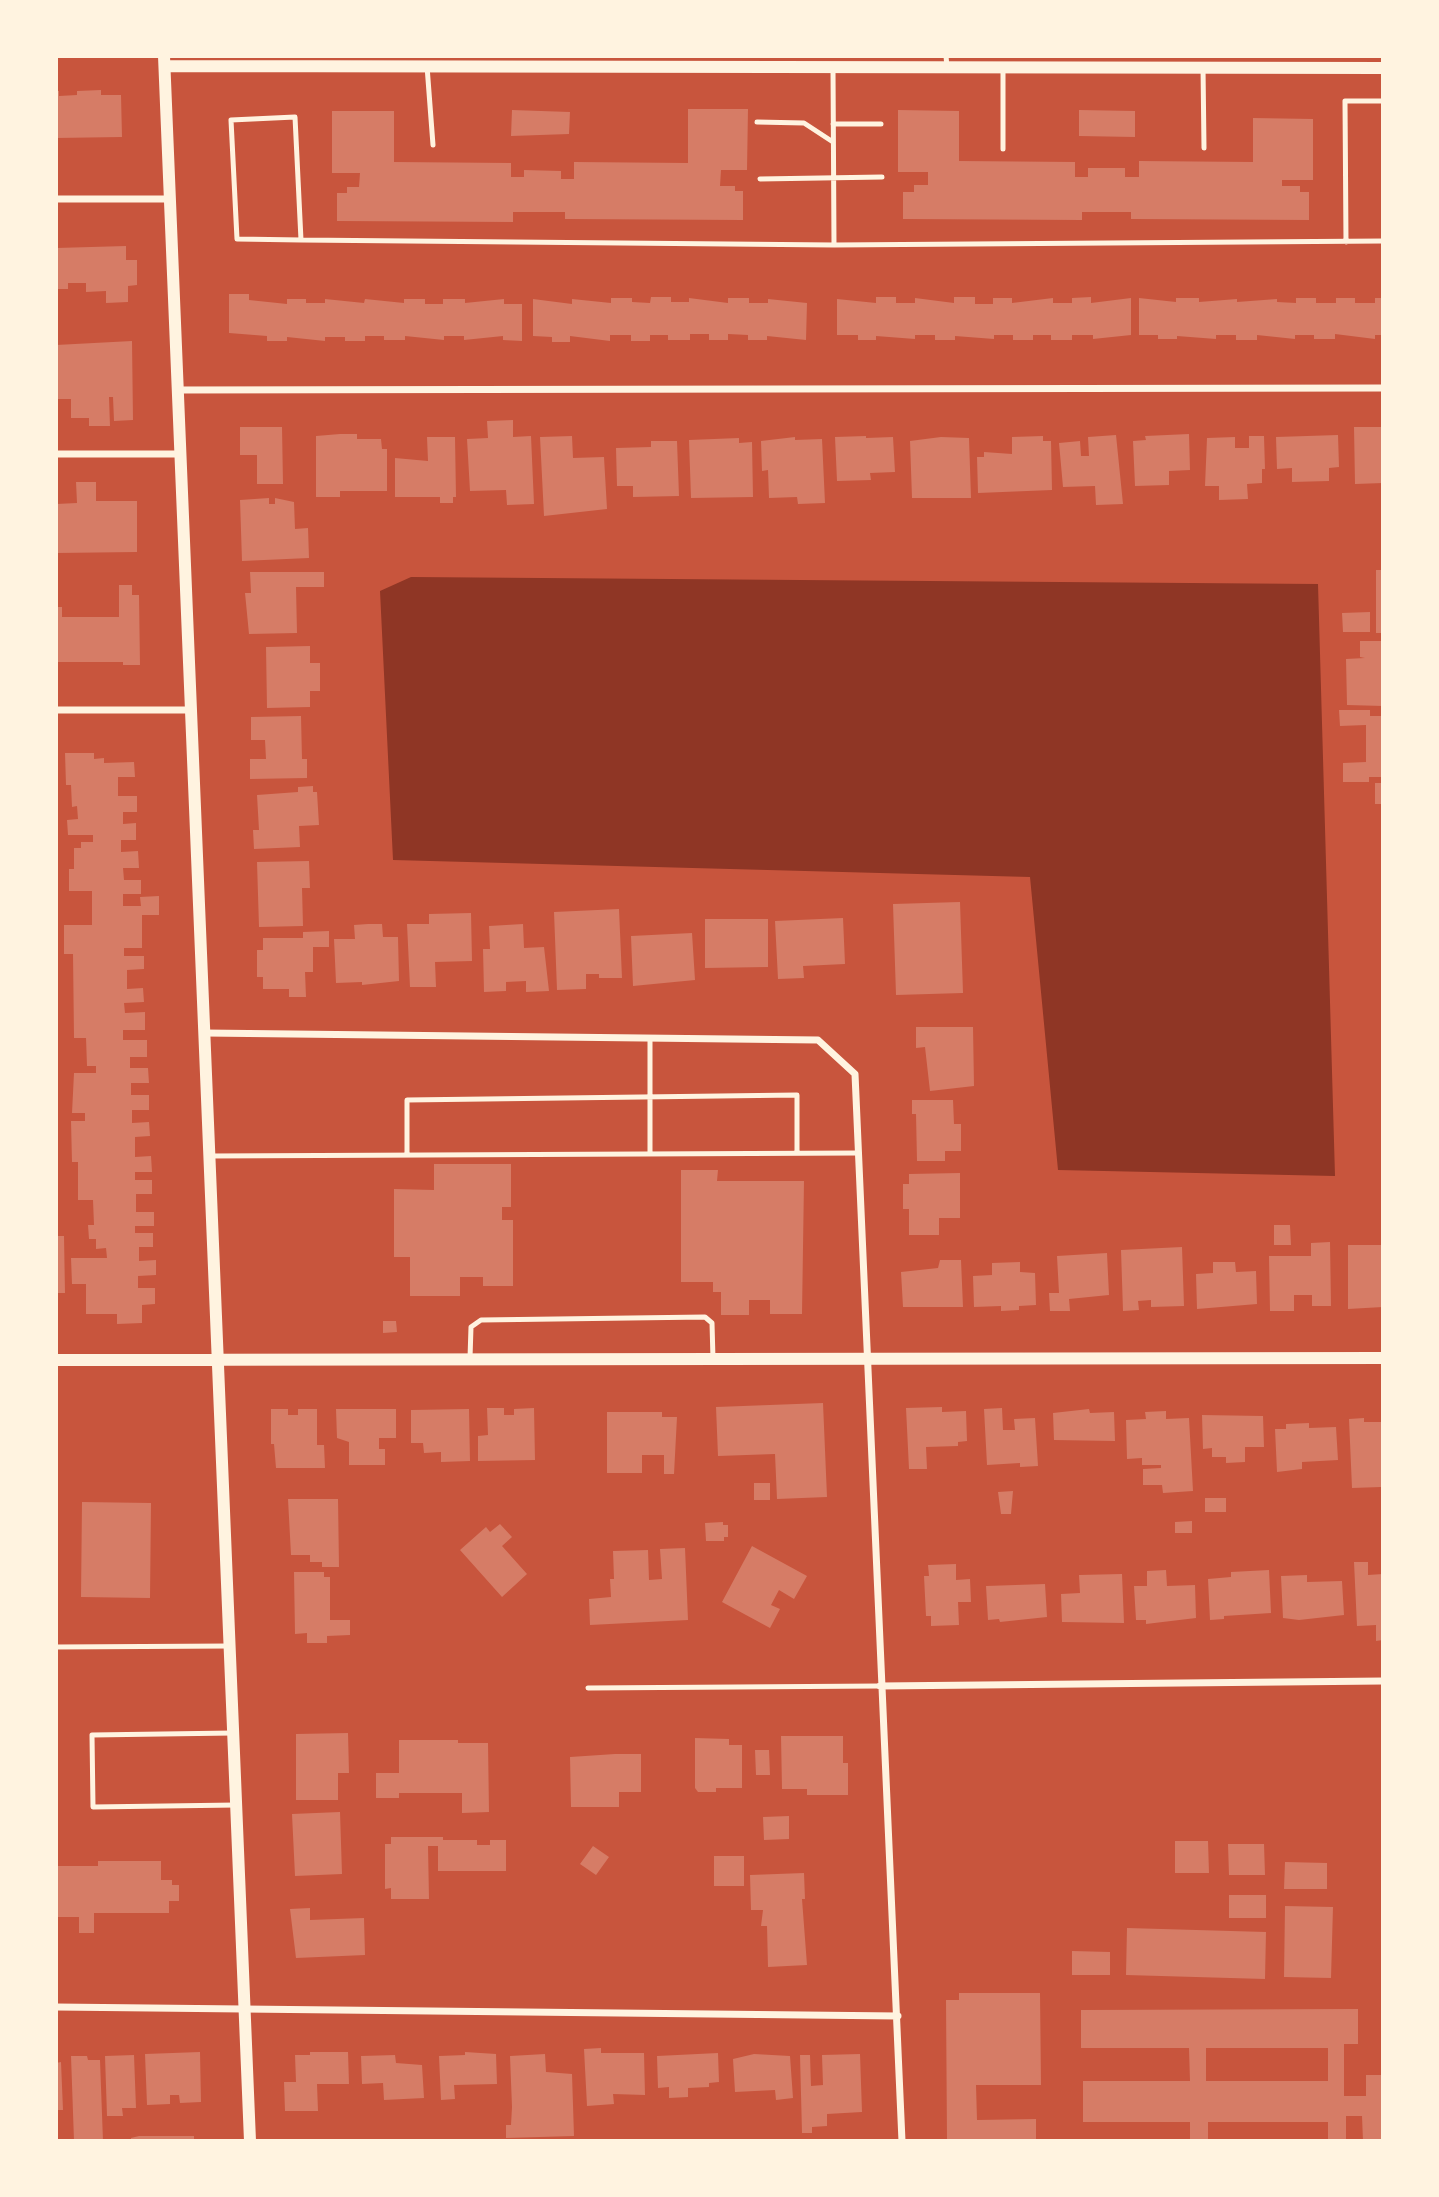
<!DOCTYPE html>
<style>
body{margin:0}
#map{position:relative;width:1439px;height:2197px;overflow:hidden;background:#c8553d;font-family:Cabin,sans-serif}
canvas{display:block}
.frame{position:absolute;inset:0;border:58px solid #fff3e0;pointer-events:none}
</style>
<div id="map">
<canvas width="1439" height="2197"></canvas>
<div class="frame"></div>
</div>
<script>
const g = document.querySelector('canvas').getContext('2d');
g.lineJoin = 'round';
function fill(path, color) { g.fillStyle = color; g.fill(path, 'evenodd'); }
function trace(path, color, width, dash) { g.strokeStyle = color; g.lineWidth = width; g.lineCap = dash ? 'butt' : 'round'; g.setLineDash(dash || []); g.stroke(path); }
fill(new Path2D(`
 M411,577L1318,584L1335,1176L1058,1170L1030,877L393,860L380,591Z`), '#8f3625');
fill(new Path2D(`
 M101,90V95H121L122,137L56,138V91H59V96L77,95V91Z
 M688,109H748L747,170H721L720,186H735V191H743V220L565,219V212H513V222L337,221V193H347V187H359L360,173H332V111H394V162L511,163V177H524V170L561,171V179H574V162L688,163Z
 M512,110L570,112L569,134L511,136Z
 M898,110L959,111V161L1075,162V177H1088V168H1125V177H1139V161L1253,162V118L1313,119V180H1282V186H1300V192H1309V220L1131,219V212H1082V220L903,219V192H914V185H928V172H898Z
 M1079,110L1135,111V137L1079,136Z
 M126,246V260H137V285L128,286V302L106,303V291L86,292V283H68V289H56V248Z
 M229,294H249V300L287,304V299H306V303H325V299L364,303L365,299L404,303V299H425V304H443V299H465V303L504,299V304H522V341L503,340V336L464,340V336H444V340L405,336V340H384V336H365V341H345V337H325V341L287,337V341H267V336L229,333Z
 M651,297H671V302H689V298L728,303V298H749V303H768V299L807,303L806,340L767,336V340H748V335L728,334V340H709V334H690V340H668V335H650V341H631V335H610V341L570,336V342H552V337L533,336V299L572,304V299L611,303V298H632V302L650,303Z
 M876,297H896V303H915V298L954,303V297H975V304H993V298H1012V303L1053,298V303H1072V298L1091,297V303L1131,298V335L1093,339V335H1072V340H1051V335H1033V340H1013V335H994V339L955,336V340H935V335H915V339L876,336V340H858V335H837V299L876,303Z
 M1139,298L1176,302V298H1199V302L1237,299V302L1277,299V302L1296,303V298H1316V303H1336V298H1355V303H1375V298H1383V335H1375V339L1335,334V339H1314V335H1295V339L1257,335V340H1236V335H1216V339L1177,336V339H1158V335H1139Z
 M132,341L133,420L114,421L113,397H109L110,426H89V418H71V399H56V345Z
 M513,420V437L531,436L534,504L507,505L506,490L470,491L467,439L488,438L487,421Z
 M240,427H282L283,484H257V455H240Z
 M1354,427H1383V483L1355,484Z
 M340,434H357V439H381L382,449H387V491H340V497H316V436Z
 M1189,434L1190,470L1169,471V485L1135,486L1133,441L1146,440L1145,436Z
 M1116,435L1123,504L1096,505L1095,486L1063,487L1059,443L1080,441L1081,456H1089L1088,437Z
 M1338,435L1339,467L1329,468V481L1292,482V468L1277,469L1276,437Z
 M572,436L573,458L604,457L607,509L544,516L540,437Z
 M866,436V438L893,437L895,472L870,473L871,480L837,481L835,437Z
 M1043,436V441H1051L1052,490L978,493L977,457H984V452L1012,454V437Z
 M1249,436H1264L1265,469H1262V483L1247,484L1248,499L1219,500V486H1205L1207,438L1235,437V448H1249Z
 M427,437H455L456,497H453V503H440V497H395V458L428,461Z
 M795,437V440L822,439L825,503L798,504L797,497L769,498L768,470L762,471L761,441Z
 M941,437L969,438L971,498H912L910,441Z
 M739,438V443L752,442L753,497L691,498L689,440Z
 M651,441H677L679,496L633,497V486H617L616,448L651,447Z
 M76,482H96V501H137V552L56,553V504L77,503Z
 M269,498V504H275V498L294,502L295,529L308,528L309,558L242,561L240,500Z
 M1376,570H1383V633H1376Z
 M250,572H324V587H296L297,633L249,634L245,593H251Z
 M119,585H132V595H139L140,665H123V662H56V607H62V617H119Z
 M1370,612V632H1343L1342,613Z
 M1360,641H1383V706L1347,705L1346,659L1365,658L1360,657Z
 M310,646V663H320V691H310V707L267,708L266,647Z
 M1339,710H1370V716H1383V777H1369V782H1343V763L1366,762V725L1340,726Z
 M301,716L302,759H307V778L250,779V759H266L265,740H251V717Z
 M65,753H94V759L104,758V763L134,762L135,777H118V796H137V812H123V824L136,823V840H121V852L138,851L139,868H123L124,880H141V894H123V906H141L140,897L159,896V915H142V948H124V956H144V969L127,970V989L143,988L144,1002L124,1003L125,1013L145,1012V1030H123V1040H147V1057H130V1068H148L149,1083H131V1095H149V1110H132V1123L149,1122L150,1136L135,1137V1157L151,1156L152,1172H135V1180H152V1194H136V1212H154V1226H135V1233H153V1247H139V1261L156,1260V1275L138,1276V1288H155V1304L142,1305V1323L117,1324V1314H86V1284H72L71,1258H107L106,1248L96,1249V1239H89L88,1225H94L93,1200H78V1162H72L71,1121H85V1113H72L74,1073H96V1066H87L86,1038H74L73,954H64V925H92V891H69V869H74V848H81V842H93V835H68L67,820L78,819L77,806L72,807L71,785H66Z
 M1375,783H1383V804H1375Z
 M313,786V792H317L319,825L299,826L300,847L254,849L253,830H259L257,795L298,792V787Z
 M309,861L310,888H302L303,926L259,927L257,862Z
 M960,902L963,993L896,995L893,904Z
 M619,909L622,978H599V974H586V989L557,990L554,912Z
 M471,913L472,961L435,962L436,987H410L407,924H429V914Z
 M843,918L845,964L803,966L804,978L778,979L775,921Z
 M705,919H768V967L705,968Z
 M368,924H382L383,937H398L399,981L362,985V982L336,983L334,939H355L354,925Z
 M523,924L524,948L544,947L549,991L526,992V981L506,982V991L484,992L483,949H490L489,926Z
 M329,931V947H313V972H305L306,997H289V989H263V977H257V950H263V938H303V932Z
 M692,933L695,980L633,986L631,936Z
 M916,1027H973L974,1086L930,1091L925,1047L916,1048Z
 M912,1100H953L954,1124H961V1151H945V1161H917L916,1114H912Z
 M434,1164H511V1207H502V1220H513V1286H483V1277H460V1296H410V1257H394V1189L434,1190Z
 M681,1170H718L717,1181H804L802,1314H770V1300H749V1315H721V1292H713V1282H681Z
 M960,1173V1218H939V1235H909V1209H903V1184H909V1174Z
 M1274,1225H1290L1291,1245H1274Z
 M56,1236H64L65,1293H56Z
 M1330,1242L1331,1306H1312V1295H1294V1311H1270L1269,1256H1311V1243Z
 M1348,1245H1382L1383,1307L1348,1309Z
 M1182,1247L1184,1306L1151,1307V1300L1138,1301L1139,1310L1123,1311L1121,1250Z
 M1107,1253L1109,1295L1069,1299L1070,1311H1050L1049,1293H1059L1057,1256Z
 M940,1260H961L963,1307H903L901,1272L938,1268Z
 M1020,1262V1272L1035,1273L1036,1305L1019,1306V1310L1001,1311V1306L974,1307L973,1276L992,1275V1263Z
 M1213,1262H1235L1236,1272L1256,1271L1257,1304L1197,1309L1196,1274L1213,1273Z
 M383,1321H396L397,1332L383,1333Z
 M823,1403L827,1497L777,1499L775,1454L718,1456L716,1407Z
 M942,1407V1412L966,1411L967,1441L958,1442V1446L926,1447L927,1469H909L906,1408Z
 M487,1408H504V1415H514V1409L534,1408L535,1460L478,1461V1436L488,1435Z
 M1002,1408L1003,1430H1015L1014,1419L1035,1418L1038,1466L1020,1467V1463L987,1465L984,1409Z
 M271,1409H288V1415H298V1409H317V1445H324L325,1468H276L274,1444H271Z
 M336,1409H396V1438H379V1449H385V1465H349V1442L337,1438Z
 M469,1409L470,1461L441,1462V1452L424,1453L423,1443H411V1410Z
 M1089,1409L1090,1413L1114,1412L1115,1441L1054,1440L1053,1413Z
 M1166,1411V1419L1189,1418L1193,1491L1163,1493L1162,1485H1143V1469L1161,1468V1465H1142V1458L1127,1459L1126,1420L1146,1419L1145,1412Z
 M607,1412H662V1417H677L674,1474H664V1455H642V1473H607Z
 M1202,1415L1263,1416L1264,1447H1245V1462L1226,1463V1457H1212V1448L1203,1449Z
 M1364,1418V1422H1383L1381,1487L1352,1488L1349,1419Z
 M1309,1423V1428L1336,1427L1338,1460L1302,1462V1469L1277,1472L1275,1429H1286V1424Z
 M754,1483H770V1500H754Z
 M1013,1491L1011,1514H1001L998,1492Z
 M1205,1498H1226V1512H1205Z
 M288,1499H338L339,1567H322V1562H310V1555H291Z
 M82,1502L151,1503L150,1598L81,1597Z
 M1192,1521V1533H1175V1522Z
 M723,1522V1525H728V1537H724V1541H706L705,1523Z
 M500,1524L512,1537L502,1546L527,1574L502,1597L460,1550L486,1527L490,1532Z
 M752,1546L807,1576L794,1599L779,1590L771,1605L780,1609L770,1628L722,1602Z
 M685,1548L688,1620L590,1625L589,1599L611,1597L610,1579H614L613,1551L648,1550L649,1580L662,1579L660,1549Z
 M1354,1562H1368V1575L1383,1574V1640L1376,1641V1625L1357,1626Z
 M956,1564V1580L970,1579L971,1602H958L959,1625L931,1626V1616H926L924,1576H929L928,1565Z
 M1166,1570L1167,1586L1195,1585L1196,1618L1146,1624V1620H1136L1134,1586H1147V1571Z
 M1269,1570L1271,1613L1224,1616V1619L1210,1620L1208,1579L1231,1577V1572Z
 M294,1572H324V1577H330V1620H350V1635L327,1636V1643H307V1633L295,1634Z
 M1122,1574L1124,1623L1062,1622L1061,1594L1080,1593L1079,1575Z
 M1307,1575V1582L1342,1581L1344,1615L1299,1620L1283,1618L1281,1576Z
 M1045,1584L1047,1617L1000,1622L999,1619L988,1620L986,1586Z
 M348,1733L349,1773H338V1800H296V1734Z
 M781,1736H843V1763H848V1795H807V1789H782Z
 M695,1738L729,1739V1745H742V1788H716V1792H698L695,1788Z
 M399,1740H458V1743H488L489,1812L462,1813V1793H399V1798H376V1773H399Z
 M755,1750H769L770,1775H756Z
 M615,1754H641V1792H619V1807H571L570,1757Z
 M340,1812L342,1874L295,1876L292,1814Z
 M789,1816V1839L764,1840L763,1817Z
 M391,1837H443V1840H477V1845H490V1840H506V1871H438V1846H428L429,1899H391V1888L385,1889V1844H391Z
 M1175,1841H1208L1209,1873H1175Z
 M1228,1844H1264L1265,1875H1229Z
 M593,1846L609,1857L596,1875L580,1864Z
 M714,1856H744V1886H714Z
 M98,1861H161V1880H172V1885H179V1901H169V1913H94V1933H79V1917H56V1866H98Z
 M1285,1862L1327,1863V1889H1284Z
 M804,1873L805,1899H802L807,1965L768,1967L767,1926H761L763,1910H751L750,1875Z
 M1229,1895H1266V1918H1229Z
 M1285,1906L1333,1907L1331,1978L1284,1977Z
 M310,1908V1920L364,1918L365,1955L296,1958L290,1909Z
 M1127,1928L1266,1932L1265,1979L1126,1975Z
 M1072,1951L1110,1952V1975H1072Z
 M959,1993H1040L1041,2085H976L977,2120L1036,2119V2141H947L946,2000H959Z
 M1358,2009V2044H1344V2096H1366V2075H1383V2141H1363L1362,2116H1346V2141H1328V2122H1208V2141H1190V2122H1083V2081H1190L1189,2048H1081V2010ZM1206,2048H1328V2081H1206Z
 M601,2048V2053H644L645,2095L613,2094L614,2104L587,2106L584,2049Z
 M200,2052L201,2102L180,2103L179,2095H170V2104L147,2105L145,2054Z
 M310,2052H348L349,2084H317L318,2111H285L284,2082H296L295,2055H310Z
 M465,2052L496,2054L497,2084L454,2085L455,2099L441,2100L439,2056L465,2055Z
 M718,2053L719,2082L709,2083V2087L688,2088V2097L669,2098V2087L658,2088L657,2056Z
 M545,2054L546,2072L572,2074L574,2136L506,2138V2125H511L512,2107L510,2056Z
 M754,2054L790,2056L793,2098L776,2100L775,2090L735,2092L733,2059Z
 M860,2054L862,2112L827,2114V2126L812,2127V2133H802L800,2055H810L811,2086L823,2085L822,2055Z
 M134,2055L136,2108H122L123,2116H107L105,2056Z
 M395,2055L396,2063L422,2065L424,2098L384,2100L383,2083L362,2084L361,2056Z
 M71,2056H87L88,2060H100L103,2141H74Z
 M61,2062L63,2110H56V2063Z
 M139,2136H194V2141H131V2138Z`), '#d67c66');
trace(new Path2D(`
 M946,56L947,67
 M427,66L433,145
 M1003,67V149
 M1203,67L1204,148
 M833,69L834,245L1383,241
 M757,122L804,123L833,142
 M833,124H881
 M760,179L882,177
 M301,240L295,117L231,120L237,239L301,240L834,245
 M1346,242L1345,101H1383
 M650,1038V1154
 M407,1155V1100L797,1095V1153
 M211,1156L859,1153
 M470,1358L471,1327L481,1320L705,1317L712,1323L713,1359
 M56,1647L230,1646
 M588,1688L880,1686
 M233,1733L92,1735L93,1807L236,1805`), '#fff3e0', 5);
trace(new Path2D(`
 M56,199H170
 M178,390L1383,388
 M56,454H181
 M56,710H191
 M205,1033L818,1040L855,1074L902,2141
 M880,1686L1383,1681
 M56,2007L898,2016`), '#fff3e0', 7);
trace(new Path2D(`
 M164,56L250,2141
 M165,66L1383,68
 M56,1360L1383,1358`), '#fff3e0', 12);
</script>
